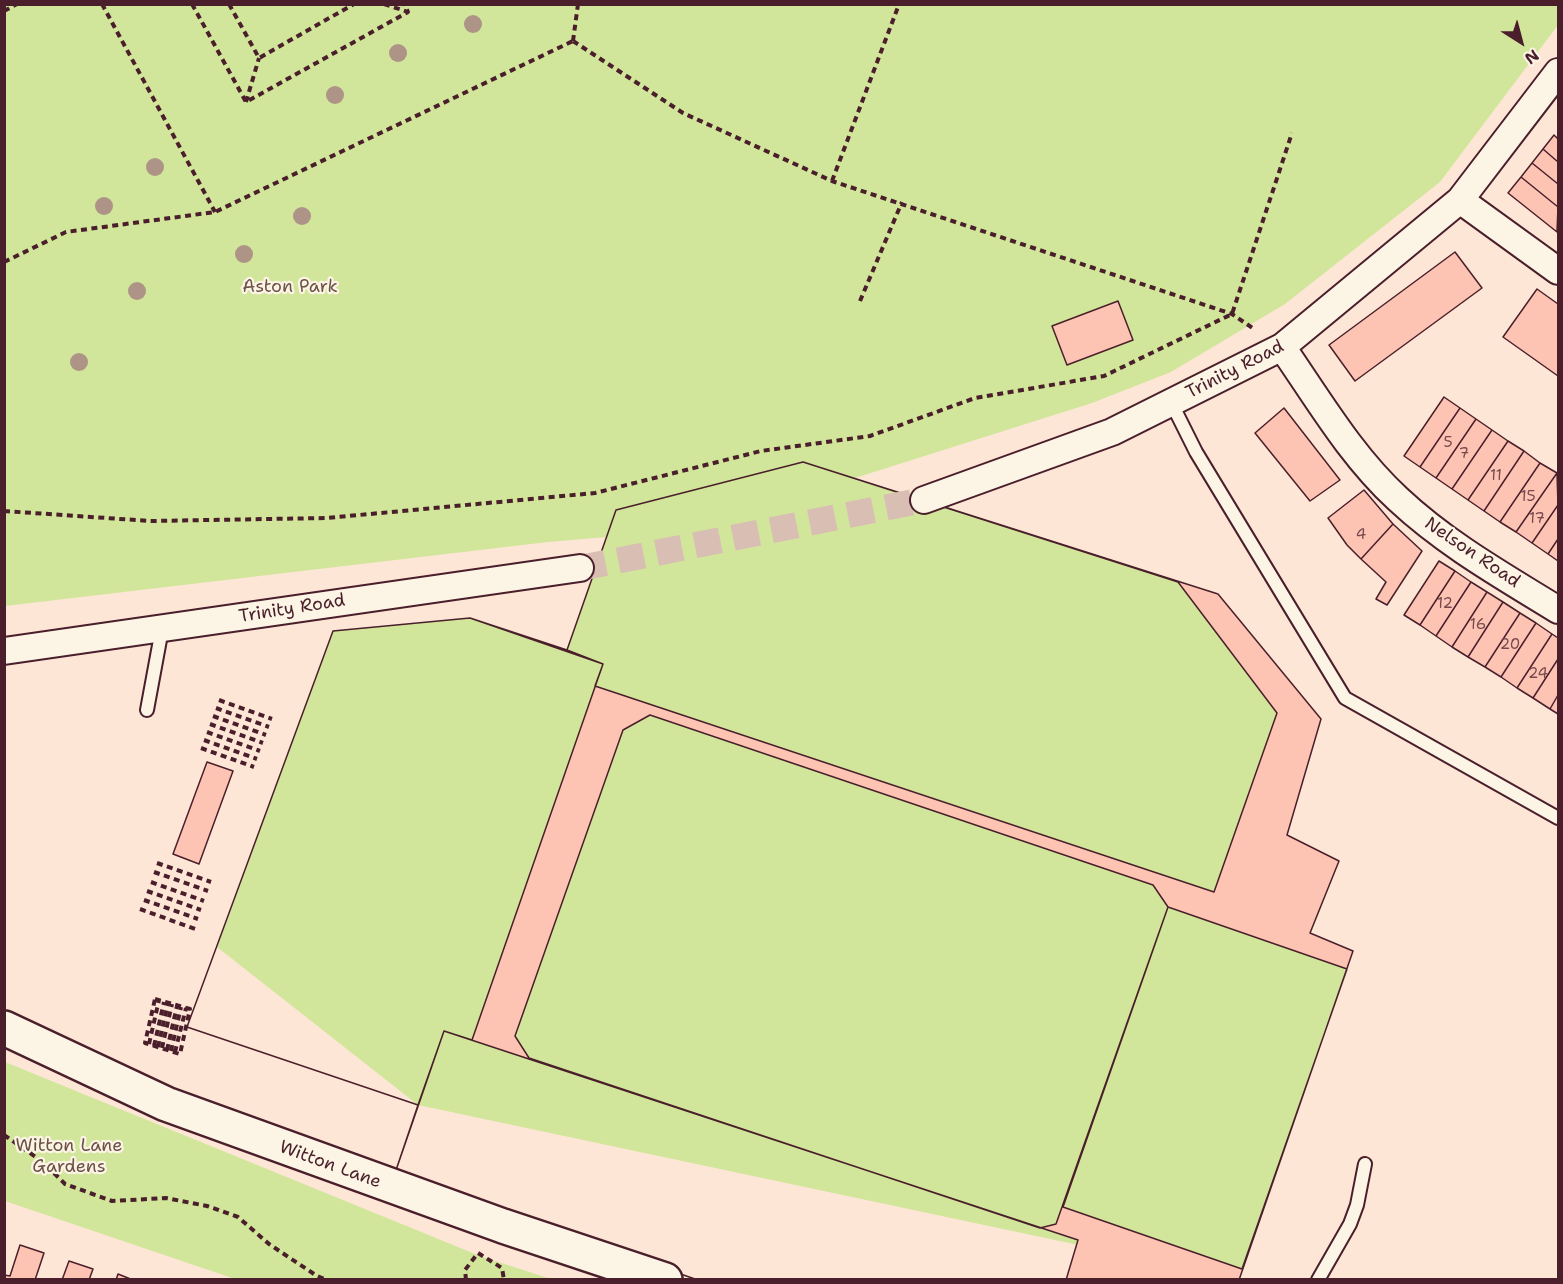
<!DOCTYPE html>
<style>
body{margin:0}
#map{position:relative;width:1563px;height:1284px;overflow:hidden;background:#fde6d6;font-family:"Shantell Sans",sans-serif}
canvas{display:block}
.frame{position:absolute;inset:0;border:6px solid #4a1f2b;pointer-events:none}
.north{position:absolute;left:1491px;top:12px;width:60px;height:60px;-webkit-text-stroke:4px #fcf5e5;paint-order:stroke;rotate:144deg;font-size:16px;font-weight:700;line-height:24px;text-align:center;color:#4a1f2b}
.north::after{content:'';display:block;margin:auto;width:21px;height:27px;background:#4a1f2b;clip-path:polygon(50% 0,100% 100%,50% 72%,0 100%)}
</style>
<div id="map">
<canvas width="1563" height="1284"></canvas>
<div class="frame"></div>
<div class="north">N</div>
</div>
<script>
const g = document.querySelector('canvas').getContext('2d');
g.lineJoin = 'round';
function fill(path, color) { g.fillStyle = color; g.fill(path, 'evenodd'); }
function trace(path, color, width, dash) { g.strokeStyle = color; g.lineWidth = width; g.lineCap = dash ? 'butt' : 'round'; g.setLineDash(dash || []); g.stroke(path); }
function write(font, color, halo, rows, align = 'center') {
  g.font = font + ' "Shantell Sans",sans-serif'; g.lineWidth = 4.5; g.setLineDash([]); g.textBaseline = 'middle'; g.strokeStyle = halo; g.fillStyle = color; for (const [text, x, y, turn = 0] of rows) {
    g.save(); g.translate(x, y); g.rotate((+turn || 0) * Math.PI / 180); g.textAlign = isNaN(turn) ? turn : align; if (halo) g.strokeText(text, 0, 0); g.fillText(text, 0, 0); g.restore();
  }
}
fill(new Path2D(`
 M4,5H1558V25L1440,182L1285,304L1171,372L1092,403L855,478L1218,594L1321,719L1287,835L1339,861L1311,933L1353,951L1239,1279L418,1105L217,947L333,631L470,618L567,650L606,537L548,542L5,606Z
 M5,1062L480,1256L551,1279H235L5,1201Z`), '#d1e69a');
const building = new Path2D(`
 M1554,135L1558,139V162L1543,149Z
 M1543,149L1558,162V184L1532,163Z
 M1532,163L1558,184V207L1521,177Z
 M1521,177L1558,207L1557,232L1508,193Z
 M1455,252L1482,288L1355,381L1329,345Z
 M1537,289L1558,304V376L1503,337Z
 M1118,301L1133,340L1067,365L1052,326Z
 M1444,397L1460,408L1420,467L1404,456Z
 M1284,408L1340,480L1310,501L1255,433Z
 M1460,408L1476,419L1436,478L1420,467Z
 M1476,419L1492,430L1452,489L1436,478Z
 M1492,430L1508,441L1468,500L1452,489Z
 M1508,441L1524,451L1484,511L1468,500Z
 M1524,451L1540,463L1500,522L1484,511Z
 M803,462L1218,594L1321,719L1287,835L1339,861L1310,933L1353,951L1239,1280H698L394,1176L418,1105L187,1027L333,631L470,618L567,650L616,510ZM650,715L1153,885L1168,907L1056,1224L1040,1228L529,1058L515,1036L623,730Z
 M803,462L1178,582L1277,713L1214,892L595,686L603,664L567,650L616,510Z
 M1540,463L1557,473L1516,532L1500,522Z
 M1557,473L1558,505L1532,543L1516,532Z
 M1364,490L1393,524L1361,559L1347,545L1328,518Z
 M1558,505V539L1548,554L1532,543Z
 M1393,524L1422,551L1387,605L1376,599L1386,582L1361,559Z
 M1558,539V561L1548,554Z
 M1439,561L1455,571L1420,625L1404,615Z
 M1455,571L1471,582L1436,636L1420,625Z
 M1471,582L1487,592L1452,647L1436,636Z
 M1487,592L1503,602L1468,657L1452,647Z
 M1503,602L1520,613L1485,667L1468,657Z
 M1520,613L1536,623L1501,677L1485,667Z
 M470,618L603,664L472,1040L444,1031L418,1105L187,1027L333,631Z
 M1536,623L1552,634L1517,688L1501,677Z
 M1552,634L1558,638V659L1533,698L1517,688Z
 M1558,659V695L1550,709L1533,698Z
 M1558,695V714L1550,709Z
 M207,762L233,771L199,864L173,854Z
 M1168,907L1347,969L1242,1269L1063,1207Z
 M444,1031L1078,1240L1066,1280H698L394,1176Z
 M20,1245L44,1253L35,1280H4V1275L10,1276Z
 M69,1261L93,1269L89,1280H62Z
 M118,1274L133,1280H116Z`);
fill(building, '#fec4b3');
trace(building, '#4a1f2b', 1.5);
trace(new Path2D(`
 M580,568L924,500`), '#d9beb4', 26, [26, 13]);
const service = new Path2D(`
 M1171,402L1196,452L1345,698L1558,818
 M147,710L162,629
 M1318,1280L1350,1224L1357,1205L1365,1164`);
const minor = new Path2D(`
 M1460,200L1558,271
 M1282,347C1318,399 1351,456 1398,499C1446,544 1503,576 1558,610
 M924,500L1112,432L1282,347L1460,200L1558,72
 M4,651L580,568`);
const secondary = new Path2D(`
 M4,1028L166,1104L503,1226L665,1280`);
trace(service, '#4a1f2b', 16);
trace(minor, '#4a1f2b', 30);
trace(secondary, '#4a1f2b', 38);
trace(new Path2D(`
 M102,4L215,212
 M192,4L246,102L408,12L404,4
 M229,4L259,58L354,4
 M384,4L408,12
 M4,11L17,4
 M573,41L683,113L832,181L1232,314L1254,329
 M573,41L578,4
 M246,102L259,58
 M832,181L898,7
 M4,262L66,232L215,212L573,41
 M860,301L902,202
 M4,511L150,521L327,518L595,493L761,451L870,436L975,398L1104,376L1232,314L1292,133
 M219,700L272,719
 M216,708L269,727
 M213,716L266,735
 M210,724L263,743
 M207,732L260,751
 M204,740L257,759
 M201,748L254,767
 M157,863L211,882
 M154,872L208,891
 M151,882L204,901
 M147,891L201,910
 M144,900L198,919
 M140,909L195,929
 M155,999L190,1009L180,1054L145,1043Z
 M149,1044L159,1000
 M154,1046L164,1002
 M158,1047L168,1003
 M162,1048L172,1004
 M167,1050L177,1006
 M171,1051L181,1007
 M175,1052L186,1008
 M4,1135L43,1162L65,1184L112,1201L166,1198L207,1206L238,1217L269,1244L317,1276L327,1280
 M466,1280L465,1270L478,1253L502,1268L504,1280`), '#4a1f2b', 4, [6, 4.5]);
trace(service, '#fcf5e5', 12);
trace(minor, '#fcf5e5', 26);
trace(secondary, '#fcf5e5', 33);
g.fillStyle = '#ad9487';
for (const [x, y] of [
 [473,24],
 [398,53],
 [335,95],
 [155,167],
 [104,206],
 [302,216],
 [244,254],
 [137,291],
 [79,362]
]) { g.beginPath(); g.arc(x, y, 9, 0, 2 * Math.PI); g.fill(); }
write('15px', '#77484d', null, [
 ["5",1448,443],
 ["7",1464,454],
 ["11",1496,476],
 ["15",1528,497],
 ["17",1537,519],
 ["4",1361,535],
 ["12",1445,604],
 ["16",1478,625],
 ["20",1510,645],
 ["24",1538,674]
]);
write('18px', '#6c5147', '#fcf5e5', [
 ["Aston Park",290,287],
 ["Witton Lane",69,1146],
 ["Gardens",69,1167]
]);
write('18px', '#4a1f2b', '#fcf5e5', [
 ["Trinity Road",1235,370,-27],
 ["Nelson Road",1472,553,34],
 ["Trinity Road",292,609,-9],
 ["Witton Lane",330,1165,20]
]);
</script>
